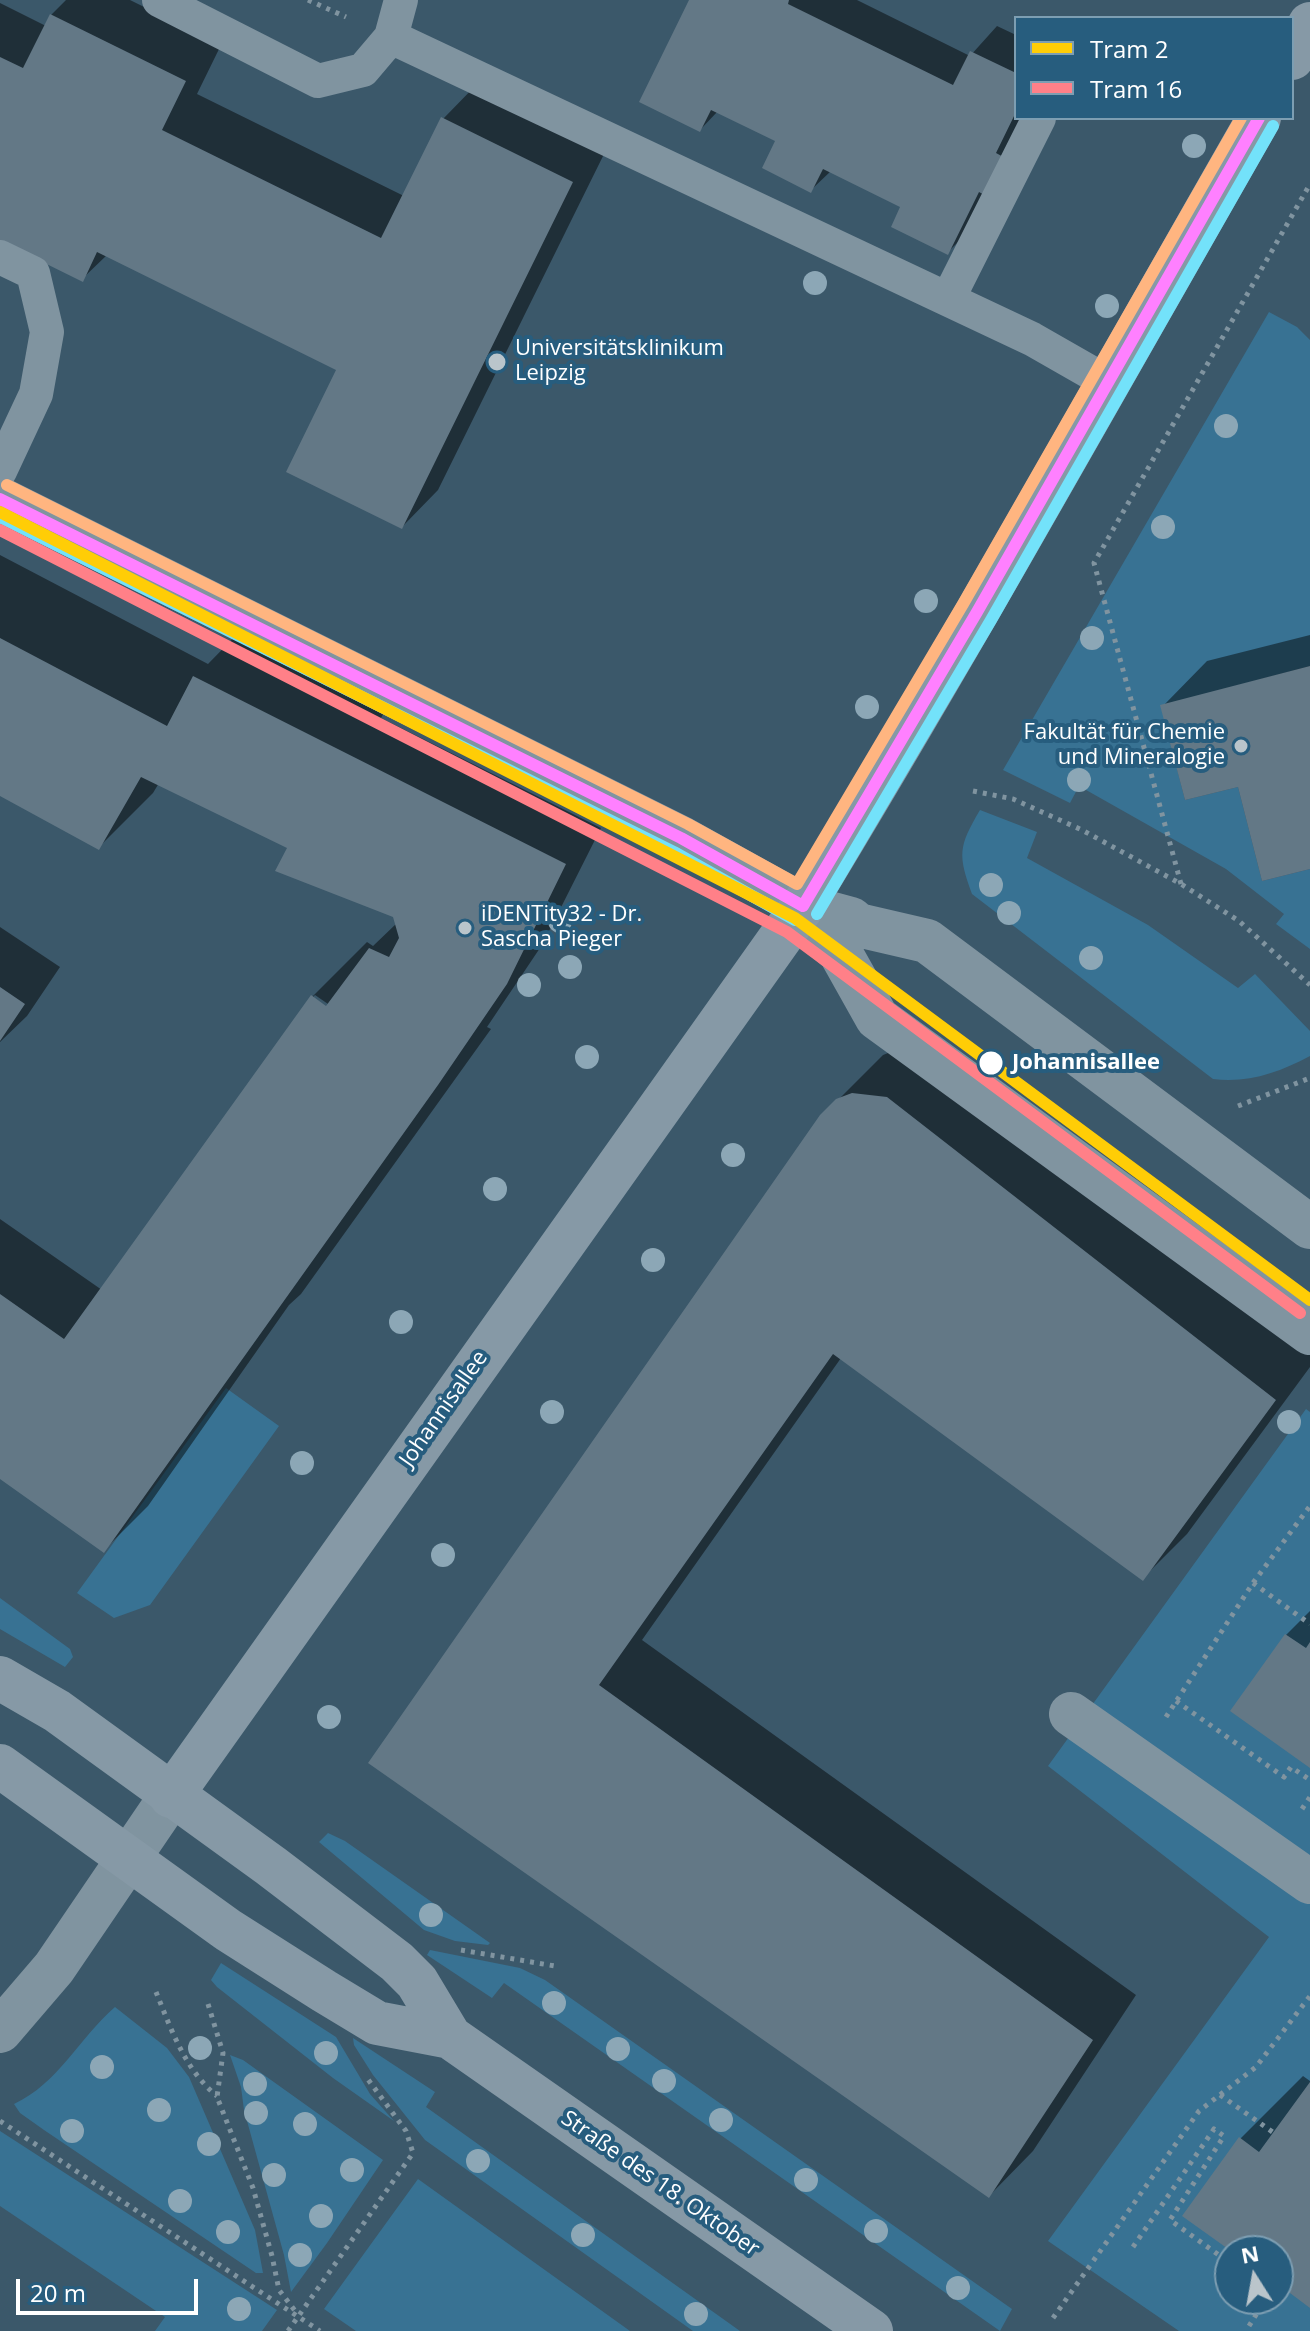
<!DOCTYPE html>
<meta charset="utf-8">
<style>
body{margin:0}
#map{position:relative;width:1310px;height:2331px;overflow:hidden;background:#3b586a;font-family:"Open Sans",sans-serif}
canvas{display:block}
.legend{position:absolute;left:1014px;top:16px;width:280px;height:104px;box-sizing:border-box;background:#275d7e;border:2px solid #7d9eb2;margin:0;padding:10px 14px;list-style:none;font-size:24px;color:#fff}
.legend li{display:flex;align-items:center;gap:16px;height:40px}
.legend b{width:40px;border:2px solid #7d9eb2}
.north{position:absolute;left:1214px;top:2235px;width:80px;height:80px;box-sizing:border-box;background:#275d7e;border:2px solid #7d9eb2;border-radius:50%;rotate:349deg;font-size:22px;font-weight:700;line-height:32px;text-align:center;color:#fff}
.north::after{content:'';display:block;margin:auto;width:28px;height:36px;background:#bac5cb;clip-path:polygon(50% 0,100% 100%,50% 72%,0 100%)}
.scale{position:absolute;left:16px;top:2279px;width:182px;height:36px;box-sizing:border-box;border:4px solid #fff;border-top:0;padding-left:10px;font-size:24px;line-height:28px;white-space:nowrap;color:#fff;-webkit-text-stroke:6px #275d7e;paint-order:stroke}
</style>
<div id="map">
<canvas width="1310" height="2331"></canvas>
<ul class="legend">
<li><b style="height:10px;background:#ffcd06"></b>Tram 2</li>
<li><b style="height:10px;background:#ff8088"></b>Tram 16</li>
</ul>
<div class="north">N</div>
<div class="scale">20 m</div>
</div>
<script>
const g = document.querySelector('canvas').getContext('2d');
g.lineJoin = 'round';
function fill(path, color) { g.fillStyle = color; g.fill(path, 'evenodd'); }
function trace(path, color, width, dash) { g.strokeStyle = color; g.lineWidth = width; g.lineCap = dash ? 'butt' : 'round'; g.setLineDash(dash || []); g.stroke(path); }
function write(font, color, halo, rows, align = 'center') {
  g.font = font + ' "Open Sans",sans-serif'; g.lineWidth = 8; g.setLineDash([]); g.textBaseline = 'middle'; g.strokeStyle = halo; g.fillStyle = color; for (const [text, x, y, turn = 0] of rows) {
    g.save(); g.translate(x, y); g.rotate((+turn || 0) * Math.PI / 180); g.textAlign = isNaN(turn) ? turn : align; if (halo) g.strokeText(text, 0, 0); g.fillText(text, 0, 0); g.restore();
  }
}
fill(new Path2D(`
 M1269,312L1297,327L1310,340V666L1161,706L1185,800L1238,787L1262,881L1310,869V949L1276,924L1284,914L1226,869L1079,786L1070,803L1003,770Z
 M980,810L1037,832L1027,858L1148,925L1238,988L1255,974L1310,1031V1056C1278,1073 1249,1083 1213,1079L972,894C958,855 958,847 980,810Z
 M226,1388L279,1426L150,1605L114,1618L77,1593Z
 M1306,1409L1310,1412V2331H1179L1048,2241L1269,1937L1048,1766ZM1230,2251H1278V2299H1230Z
 M0,1598L70,1649L73,1657L65,1667L0,1629Z
 M328,1833L345,1841L490,1943L488,1945L455,1941L424,1930L319,1842Z
 M430,1950L520,1968L545,1980L1012,2309L1000,2331L504,1983L492,1998L427,1955Z
 M221,1963L336,2037L370,2094L394,2121L333,2078L217,1987L211,1980Z
 M115,2007L167,2048L189,2077L255,2230L263,2273H256L44,2130L20,2113L14,2104C59,2083 79,2038 115,2007Z
 M353,2038L435,2092L426,2107L740,2331H693L425,2140L373,2075L354,2045Z
 M230,2055L243,2060L383,2160L327,2243L291,2292L284,2255L244,2110L241,2087Z
 M0,2131L277,2310L262,2331H155L165,2317L0,2206Z
 M418,2179L630,2331H356L324,2309Z`), '#387293');
fill(new Path2D(`
 M66,0H130L221,45L197,94L404,196L443,119L479,82L608,146L438,490L402,527L339,369L107,255L82,279L0,239V3L46,26L51,15Z
 M692,0H857L970,56L997,26L1016,35V118H1024L973,227L947,253L903,207L831,171L811,190L778,140L718,111L700,130Z
 M0,555L208,664L249,622L393,696L381,718L601,828L542,945L487,1027L491,1029L301,1294L289,1305L148,1506L104,1550L0,1477V1219L102,1290L313,996L367,942L373,946L397,923L395,916L294,839L159,783L153,793L99,847L0,794ZM315,995L328,1004V1009L312,998Z
 M1310,635V867L1239,785L1163,706L1207,661Z
 M0,927L60,967L27,1016L0,1042Z
 M898,1049L1310,1348V1367L1187,1534L1143,1578L841,1358L642,1640L1136,1995L1033,2151L989,2196L370,1763L822,1116L883,1055Z
 M1310,1611V1765L1286,1635Z
 M1303,2076L1310,2081V2305L1278,2282V2251H1234L1240,2139Z`), '#0007');
fill(new Path2D(`
 M689,0H789L788,4L953,85L970,51L1016,73V112L996,153L1009,160L990,198L979,192L948,255L891,227L900,207L823,169L811,193L762,168L775,141L711,110L700,132L639,102Z
 M50,14L186,81L162,130L381,238L441,117L573,182L402,529L286,472L336,370L97,252L83,282L0,241V57L23,68Z
 M0,638L167,726L193,676L566,864L507,984L438,1085L104,1553L0,1479V1294L64,1339L311,995L326,1006L369,948L389,957L399,938L393,917L275,871L287,848L141,777L99,850L0,796Z
 M1310,666V869L1262,881L1238,787L1185,800L1160,705Z
 M0,987L25,1004L0,1041Z
 M852,1093L887,1097L1276,1400L1143,1581L833,1354L599,1685L1093,2040L989,2198L368,1763L820,1115L836,1099Z
 M1285,1634L1306,1648L1310,1642V1768L1230,1711Z
 M1310,2082V2308L1278,2284V2251H1231L1182,2216L1239,2137L1259,2152Z`), '#637886');
trace(new Path2D(`
 M308,0L346,17
 M973,791L1013,799L1082,830L1181,884L1239,921L1310,985
 M1181,884L1094,563L1310,184
 M1238,1106L1310,1078
 M1253,1583L1310,1624
 M1176,1701L1284,1777L1291,1767L1310,1780
 M1166,1717L1253,1583L1310,1506
 M1302,1809L1310,1797
 M461,1950L555,1966
 M156,1992C171,2029 185,2070 217,2096
 M208,2004L223,2053L217,2097L253,2188L272,2256L279,2290L296,2312
 M1220,2095L1274,2133
 M0,2121L320,2331
 M1133,2247L1214,2129L1224,2136L1170,2220L1230,2263
 M1053,2318L1199,2111L1256,2067L1310,1996
 M1249,2326L1266,2299
 M288,2331L413,2153L406,2131L367,2078`), '#8094a0', 5, [4, 6]);
trace(new Path2D(`
 M159,0L318,81L363,70L391,37
 M401,0L391,37L1032,339L1109,383
 M0,257L33,273L47,332L36,394L0,471
 M948,299L1039,118`), '#8094a0', 34);
trace(new Path2D(`
 M0,499L681,838L803,906L851,919L858,925L927,941L1310,1227
 M803,906L827,941L840,952L877,1018L1310,1333
 M1071,1714L1310,1882
 M0,2031L54,1968L171,1796`), '#8094a0', 44);
trace(new Path2D(`
 M1292,58L1310,24
 M0,1678L57,1711L271,1866L397,1962L417,1982L450,2037L871,2331
 M0,1766L228,1930L324,1991L377,2023L450,2037
 M171,1796L803,906C961,647 1108,382 1259,118`), '#8699a6', 44);
trace(new Path2D(`
 M0,499L681,838L803,906
 M803,906L977,612L1259,118`), '#ff80ff', 12);
trace(new Path2D(`
 M0,517L674,852L795,920
 M817,914L991,620L1273,126`), '#73e2fa', 12);
trace(new Path2D(`
 M7,485L688,824L797,884L963,604L1241,118`), '#ffb580', 12);
trace(new Path2D(`
 M0,512L795,918L1310,1300`), '#ffcd06', 12);
trace(new Path2D(`
 M0,530L787,932L1300,1313`), '#ff8088', 12);
g.fillStyle = '#8ca7b6';
for (const [x, y] of [
 [1194,146],
 [815,283],
 [1107,306],
 [1226,426],
 [1163,527],
 [926,601],
 [1092,638],
 [867,707],
 [1079,780],
 [991,885],
 [1009,913],
 [560,921],
 [1091,958],
 [570,967],
 [529,985],
 [587,1057],
 [733,1155],
 [495,1189],
 [653,1260],
 [401,1322],
 [552,1412],
 [1289,1422],
 [302,1463],
 [443,1555],
 [329,1717],
 [431,1915],
 [554,2003],
 [200,2048],
 [618,2049],
 [326,2053],
 [102,2067],
 [664,2081],
 [255,2084],
 [159,2110],
 [256,2113],
 [721,2120],
 [305,2124],
 [72,2131],
 [209,2144],
 [478,2161],
 [352,2170],
 [274,2175],
 [806,2180],
 [180,2201],
 [321,2216],
 [876,2231],
 [228,2232],
 [583,2235],
 [300,2255],
 [958,2288],
 [239,2309],
 [696,2314]
]) { g.beginPath(); g.arc(x, y, 12, 0, 2 * Math.PI); g.fill(); }
for (const [x, y, r, color] of [
 [497,362,10,"#bac5cb"],
 [1241,746,8,"#bac5cb"],
 [465,928,8,"#bac5cb"],
 [991,1063,13,"#fff"]
]) { const dot = new Path2D(); dot.arc(x, y, r, 0, 2 * Math.PI); g.fillStyle = color; g.fill(dot); trace(dot, '#275d7e', 3); }
write('22px', '#fff', '#275d7e', [
 ["Universitätsklinikum",515,349],
 ["Leipzig",515,374],
 ["Fakultät für Chemie",1225,733,"right"],
 ["und Mineralogie",1225,758,"right"],
 ["iDENTity32 - Dr.",481,915],
 ["Sascha Pieger",481,940]
], 'left');
write('bold 22px', '#fff', '#275d7e', [
 ["Johannisallee",1012,1063]
], 'left');
write('22px', '#fff', '#275d7e', [
 ["Johannisallee",444,1409,-55],
 ["Straße des 18. Oktober",660,2184,35]
]);
</script>
